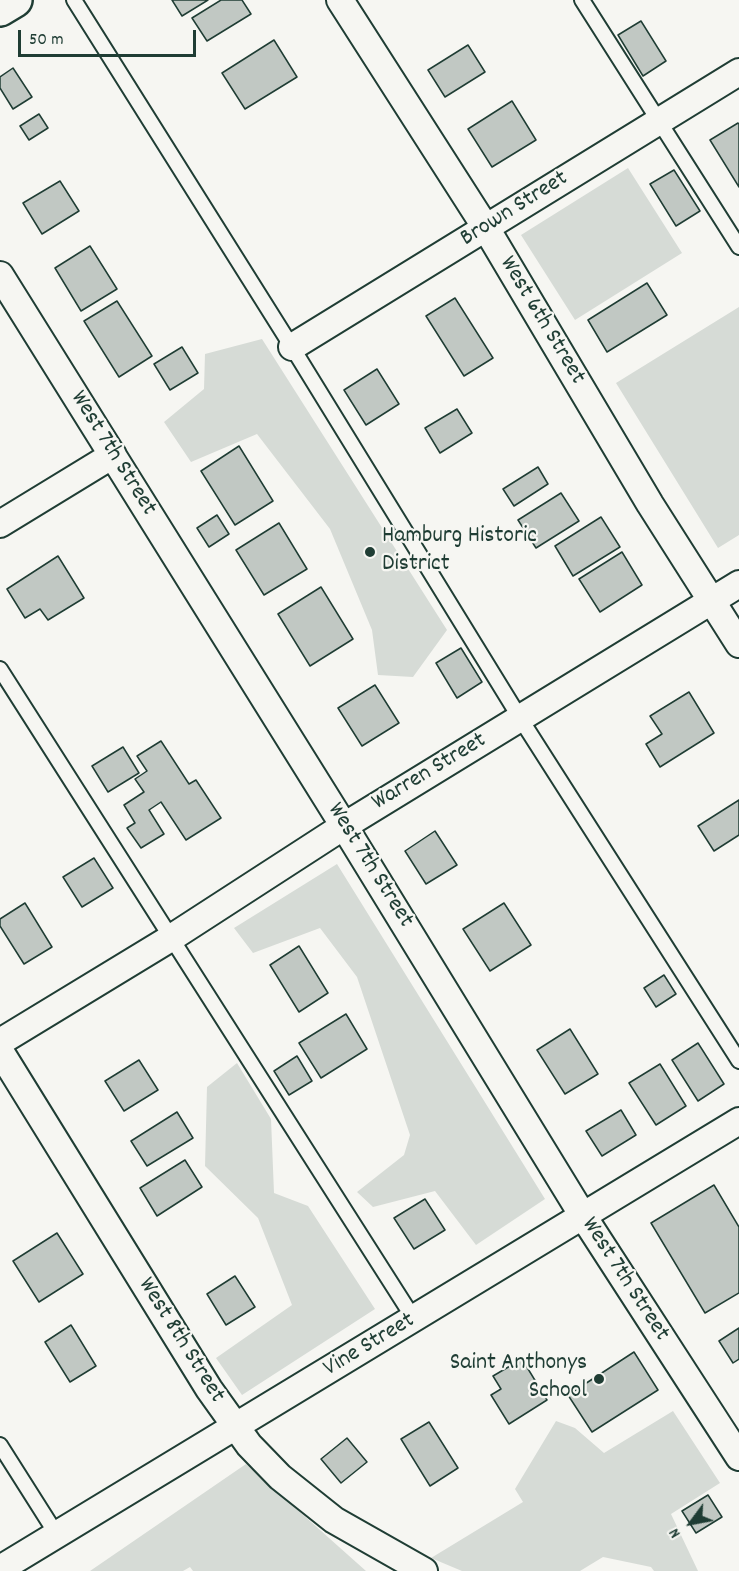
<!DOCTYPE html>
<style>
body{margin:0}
#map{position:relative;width:739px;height:1571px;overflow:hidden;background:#f6f6f2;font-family:Dekko,sans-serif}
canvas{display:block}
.north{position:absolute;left:661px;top:1493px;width:60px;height:60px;-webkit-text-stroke:4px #f6f6f2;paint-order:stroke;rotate:238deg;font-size:16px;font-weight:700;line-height:24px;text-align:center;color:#1f3d34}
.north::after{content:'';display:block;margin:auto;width:21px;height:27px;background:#1f3d34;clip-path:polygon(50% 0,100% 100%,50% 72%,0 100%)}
.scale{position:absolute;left:18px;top:30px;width:178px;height:27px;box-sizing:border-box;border:3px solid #1f3d34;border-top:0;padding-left:8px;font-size:18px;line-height:21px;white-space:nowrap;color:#1f3d34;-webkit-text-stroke:4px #f6f6f2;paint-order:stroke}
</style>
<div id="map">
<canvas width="739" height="1571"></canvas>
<div class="north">N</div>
<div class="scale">50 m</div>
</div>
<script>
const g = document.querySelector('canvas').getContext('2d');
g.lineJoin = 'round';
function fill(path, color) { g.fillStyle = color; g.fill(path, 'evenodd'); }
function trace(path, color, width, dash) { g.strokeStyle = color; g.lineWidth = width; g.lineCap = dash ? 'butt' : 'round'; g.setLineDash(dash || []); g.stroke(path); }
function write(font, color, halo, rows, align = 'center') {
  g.font = font + ' Dekko,sans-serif'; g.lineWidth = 4.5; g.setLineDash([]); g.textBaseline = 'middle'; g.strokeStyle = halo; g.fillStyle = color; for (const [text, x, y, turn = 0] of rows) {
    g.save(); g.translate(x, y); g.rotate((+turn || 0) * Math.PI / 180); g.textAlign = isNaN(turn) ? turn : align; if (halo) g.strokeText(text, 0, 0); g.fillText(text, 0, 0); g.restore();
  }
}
fill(new Path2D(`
 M628,168L682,253L575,320L521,235Z
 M739,307V535L718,548L616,383Z
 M262,339L447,630L413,677L378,675L372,630L330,529L257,434L191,462L164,422L204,389L205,354Z
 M337,864L545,1199L476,1245L435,1191L373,1207L357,1192L404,1155L410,1135L357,977L320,928L253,953L234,928Z
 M237,1063L271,1119L274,1193L308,1206L375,1309L242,1395L216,1358L292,1305L258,1218L205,1166L207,1087Z
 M673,1411L720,1483L671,1514L698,1571H654L651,1567L603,1557L580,1571H462L431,1558L523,1502L515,1489L556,1421L575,1428L604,1453Z
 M246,1464L366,1571H193L190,1567L183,1571H90Z`), '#d6dbd6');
const building = new Path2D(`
 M172,0H208L182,16Z
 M221,0H242L251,14L207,41L192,18Z
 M641,21L666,61L643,76L618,35Z
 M274,40L297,77L245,109L222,73Z
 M468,45L485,72L445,97L428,70Z
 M13,68L32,97L13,109L0,88V77Z
 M512,101L536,140L492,167L468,129Z
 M39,114L48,128L29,140L20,126Z
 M738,123L739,124V187L710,140Z
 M674,170L700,211L676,226L650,184Z
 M60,181L79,211L42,234L23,203Z
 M90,246L117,289L81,311L55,268Z
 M647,283L667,315L607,352L588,320Z
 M455,298L493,358L464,376L426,316Z
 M117,301L152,356L119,377L84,321Z
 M182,347L198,373L170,390L154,364Z
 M377,369L399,404L366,425L344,390Z
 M457,409L472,433L440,453L425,428Z
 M239,446L273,501L235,525L201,471Z
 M538,467L548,484L514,506L503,489Z
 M561,493L579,521L536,548L518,520Z
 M217,515L229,534L209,547L197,528Z
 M601,517L620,547L573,576L555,546Z
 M279,523L307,569L264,595L236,550Z
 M622,552L642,585L600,612L579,579Z
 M58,556L84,598L48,620L40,609L25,618L7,589Z
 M321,587L353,639L310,666L278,614Z
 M461,648L482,682L457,698L436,663Z
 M375,685L399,723L362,746L338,708Z
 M689,692L714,733L660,767L646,744L662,734L650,716Z
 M161,741L189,784L196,780L221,818L186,840L161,802L149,810L164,834L141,848L127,828L135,823L124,805L144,792L135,779L147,771L137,756Z
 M123,747L139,773L108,792L92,766Z
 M739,800V835L714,851L698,826Z
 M435,831L457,865L426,884L405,851Z
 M94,858L113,888L82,907L63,877Z
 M25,903L52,947L24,964L0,926V919Z
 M504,903L531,945L490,971L463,929Z
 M299,946L328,993L299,1012L270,965Z
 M664,975L676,994L656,1007L644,988Z
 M346,1014L367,1049L321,1078L299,1043Z
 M570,1029L598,1074L565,1094L537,1050Z
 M698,1043L724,1084L698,1101L672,1060Z
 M297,1056L312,1081L289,1095L274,1071Z
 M139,1060L158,1090L124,1111L105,1081Z
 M660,1064L686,1106L656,1125L629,1083Z
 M621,1110L636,1135L602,1156L586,1131Z
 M177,1112L193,1138L147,1166L131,1141Z
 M185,1160L202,1187L157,1216L140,1188Z
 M714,1185L739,1227V1293L705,1313L651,1223Z
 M425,1199L445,1230L414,1249L394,1218Z
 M57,1233L83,1274L39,1302L13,1261Z
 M235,1276L255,1307L226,1325L207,1294Z
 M71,1325L96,1366L70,1382L45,1342Z
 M739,1328V1359L733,1363L719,1341Z
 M634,1352L658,1390L592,1432L568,1395Z
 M522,1359L547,1400L509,1424L491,1395L501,1389L493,1376Z
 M429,1422L458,1468L430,1486L401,1439Z
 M347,1438L367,1462L341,1483L321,1459Z
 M708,1495L722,1517L696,1533L682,1511Z`);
fill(building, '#c1c8c3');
trace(building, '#1f3d34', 1.5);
const service = new Path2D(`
 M74,0L292,347L520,718L739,1061
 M582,0L739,247
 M0,669L414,1319
 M0,1445L57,1535`);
const minor = new Path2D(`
 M340,0L486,228L650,504L739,644
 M0,275L344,826L583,1216L739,1457
 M292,347L739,72
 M0,524L113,455
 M0,1042L171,938L344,826L739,584
 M0,1051L209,1389L249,1445L280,1477L334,1520L424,1571
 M0,1569L739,1121`);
const tertiary = new Path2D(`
 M0,9L15,0`);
trace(service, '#1f3d34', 18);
trace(minor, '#1f3d34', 30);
trace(tertiary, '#1f3d34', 38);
trace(service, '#f6f6f2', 14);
trace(minor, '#f6f6f2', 26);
trace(tertiary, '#f6f6f2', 33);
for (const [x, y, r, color] of [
 [370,552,6,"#1f3d34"],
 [599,1379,6,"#1f3d34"]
]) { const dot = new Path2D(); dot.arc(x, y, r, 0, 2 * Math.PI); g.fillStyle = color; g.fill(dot); trace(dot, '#f6f6f2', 2); }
write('24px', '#1f3d34', '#f6f6f2', [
 ["Brown Street",515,210,-32],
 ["West 6th Street",541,321,59],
 ["West 7th Street",112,454,58],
 ["Warren Street",430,773,-31],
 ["West 7th Street",369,866,58],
 ["West 7th Street",624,1280,57],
 ["West 8th Street",180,1341,58],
 ["Vine Street",370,1346,-31]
]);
write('24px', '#1f3d34', '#f6f6f2', [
 ["Hamburg Historic",382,538],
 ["District",382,566],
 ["Saint Anthonys",587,1365,"right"],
 ["School",587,1393,"right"]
], 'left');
</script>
